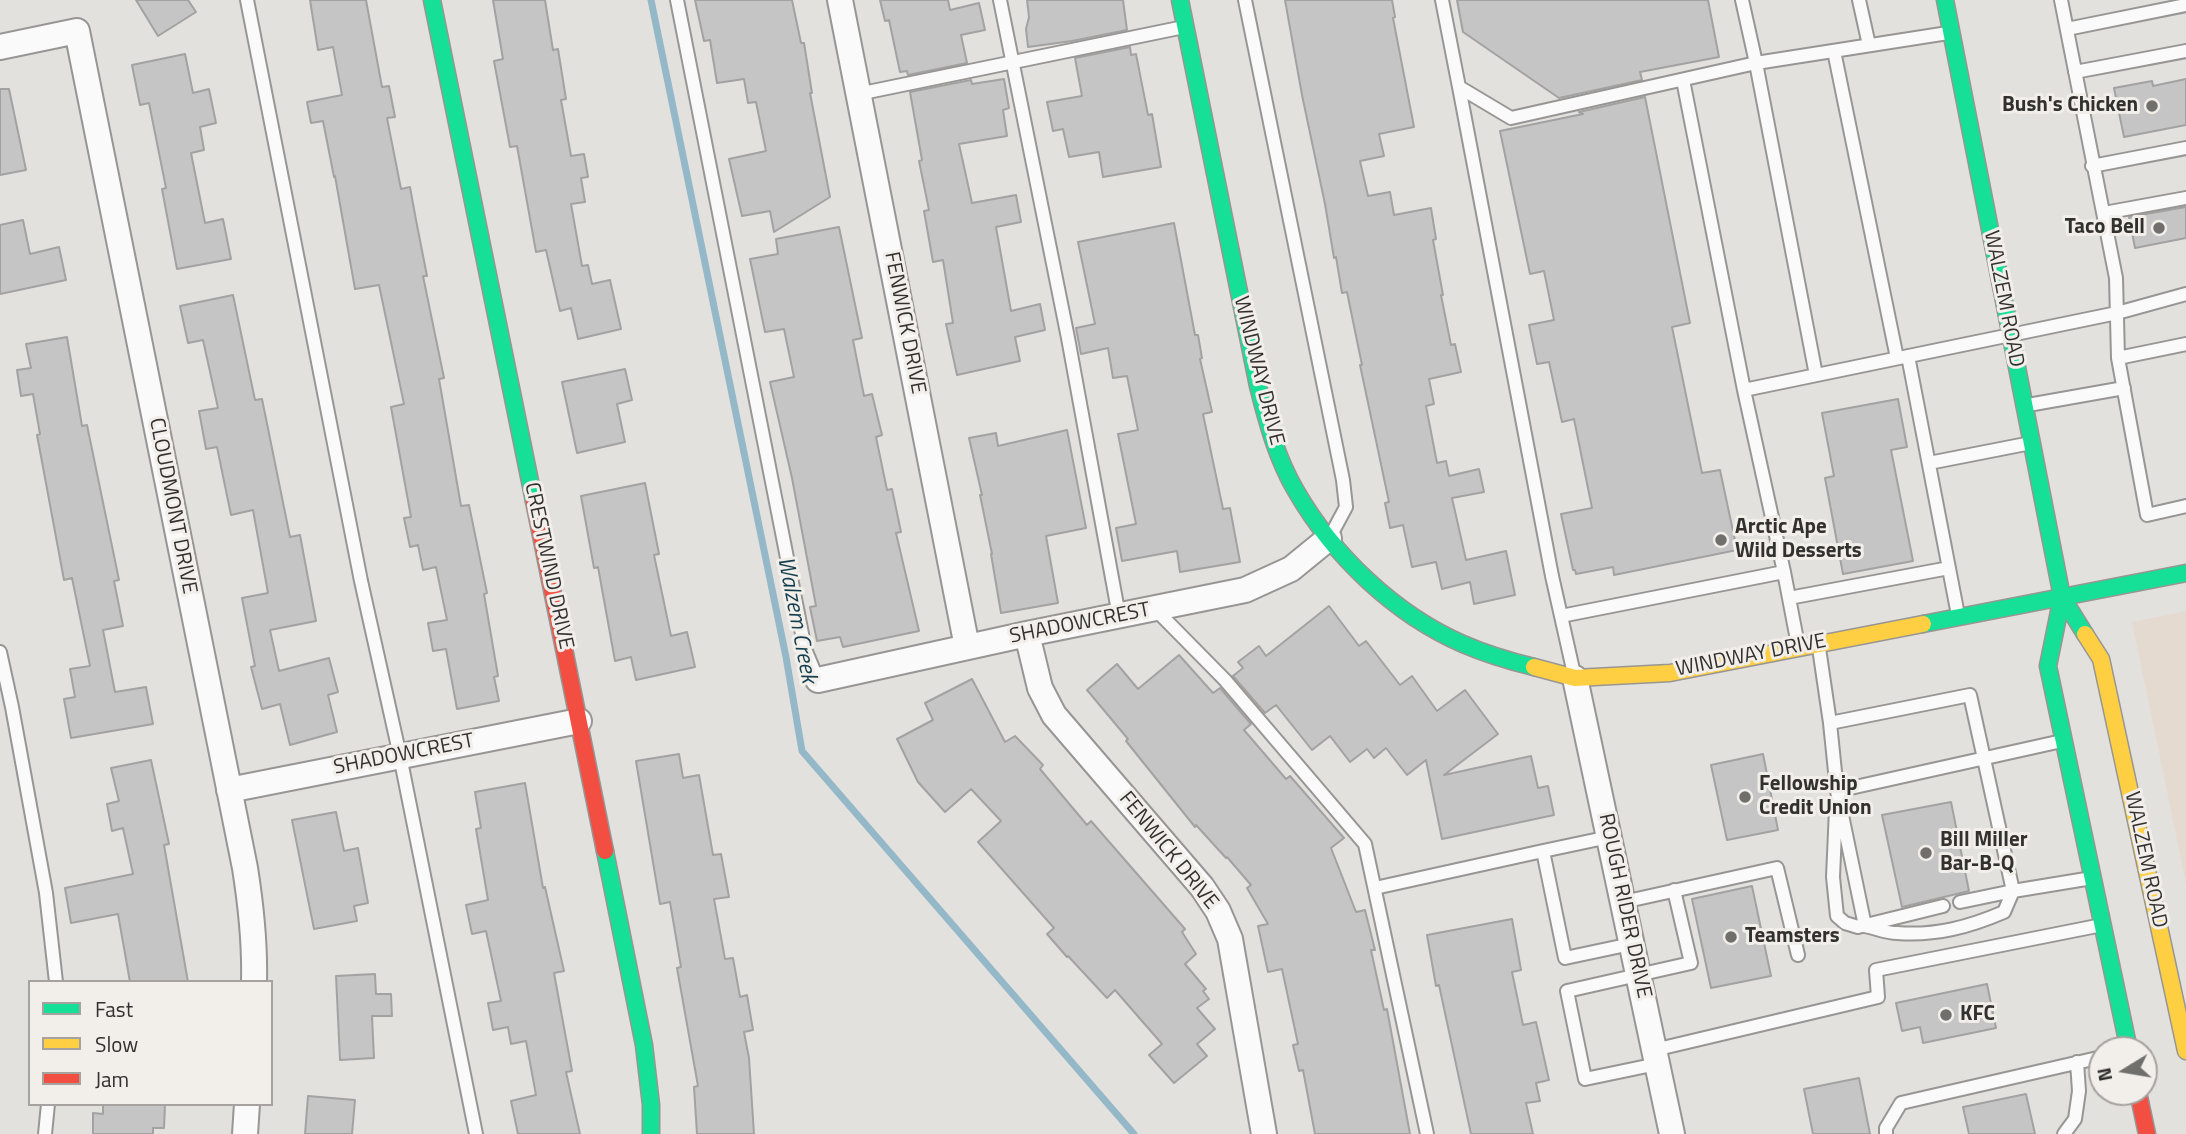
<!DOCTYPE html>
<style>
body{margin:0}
#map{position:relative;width:2186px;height:1134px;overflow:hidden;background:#e3e1de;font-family:"Titillium Web",sans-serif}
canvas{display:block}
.legend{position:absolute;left:28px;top:980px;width:245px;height:126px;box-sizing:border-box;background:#f2eee9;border:2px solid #a5a29f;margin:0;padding:9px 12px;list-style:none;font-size:21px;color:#32312f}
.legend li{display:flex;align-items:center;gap:14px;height:35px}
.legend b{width:35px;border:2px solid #a5a29f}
.north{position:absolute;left:2088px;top:1036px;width:70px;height:70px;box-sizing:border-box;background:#f2eee9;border:2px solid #a5a29f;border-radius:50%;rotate:259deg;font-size:19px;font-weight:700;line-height:28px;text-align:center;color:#32312f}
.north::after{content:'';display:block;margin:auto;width:24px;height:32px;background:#706f6c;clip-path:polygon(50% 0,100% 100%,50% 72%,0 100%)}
</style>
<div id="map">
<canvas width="2186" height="1134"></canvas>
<ul class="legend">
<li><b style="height:9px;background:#16e098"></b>Fast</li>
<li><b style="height:9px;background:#ffcf43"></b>Slow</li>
<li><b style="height:9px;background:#f24e42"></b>Jam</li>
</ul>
<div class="north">N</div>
</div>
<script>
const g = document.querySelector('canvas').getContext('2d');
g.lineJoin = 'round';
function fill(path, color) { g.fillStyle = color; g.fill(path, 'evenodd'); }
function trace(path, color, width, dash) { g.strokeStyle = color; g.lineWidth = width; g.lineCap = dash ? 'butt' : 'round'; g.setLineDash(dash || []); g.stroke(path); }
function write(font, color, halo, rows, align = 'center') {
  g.font = font + ' "Titillium Web",sans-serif'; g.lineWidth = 6; g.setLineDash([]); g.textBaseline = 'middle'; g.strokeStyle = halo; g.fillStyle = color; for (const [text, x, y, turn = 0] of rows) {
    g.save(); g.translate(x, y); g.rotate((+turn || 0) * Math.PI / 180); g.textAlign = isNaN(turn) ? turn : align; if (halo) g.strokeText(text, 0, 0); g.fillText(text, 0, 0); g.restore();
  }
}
fill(new Path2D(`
 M2186,611V884L2132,622Z`), '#e5dad0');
trace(new Path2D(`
 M651,0L786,657L802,751L1134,1134`), '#95b8c8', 7);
const building = new Path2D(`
 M136,0H188L196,12L158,36Z
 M310,0H366L382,87L389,86L395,117L387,118L401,189L410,187L416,220L427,276H423L444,378L439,379L461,506L469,505L487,593L484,594L498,676L494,677L499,701L457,709L446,649L433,651L428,623L447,620L436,567L423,570L418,545L410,547L404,518L411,517L391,407L404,404L379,285L355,289L335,176L334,177L323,121L311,123L307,102L342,95L333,47L318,50Z
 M493,0H545L553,50L558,49L566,99L561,100L571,156L584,154L588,177L581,178L585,202L571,204L582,266L588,265L592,284L610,280L621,329L578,339L571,308L560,311L546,250L536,252L517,146L510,147L494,61L503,59Z
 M695,0H792L801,43H804L812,93H810L830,197L774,232L770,211L742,216L729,159L766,151L756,102L748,103L744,79L717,83L710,40L704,41Z
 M880,0H948L950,10L979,3L985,30L961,35L967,63L908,75L907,71L900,72L889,20L885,21Z
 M1027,0H1123L1127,30L1072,41L1028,47L1026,29L1029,17Z
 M1285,0H1392L1395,17L1393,18L1414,127L1379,134L1384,156L1360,161L1368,196L1390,192L1394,215L1431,208L1436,239L1433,240L1443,295H1441L1451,345L1455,344L1461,372L1429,379L1434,404L1426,406L1437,463L1446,461L1449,476L1479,469L1484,492L1452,498L1466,560L1506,551L1515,595L1474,604L1470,582L1442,589L1436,562L1412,567L1403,525L1390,528L1385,503L1389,502L1360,365H1362L1347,292L1342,293L1336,257L1334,258L1325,204L1302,95Z
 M1457,0H1708L1719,57L1640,72L1642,80L1559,98L1463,32Z
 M1130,47L1131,55L1136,54L1148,115L1152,114L1161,167L1103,177L1099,152L1069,157L1063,129L1053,131L1047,102L1082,96L1075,58Z
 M185,54L193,93L209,89L216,123L200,127L204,150L191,153L205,223L223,219L231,259L177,269L162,189L166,188L149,103L140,105L132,65Z
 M1004,79L1009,108L1003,110L1007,136L959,144L972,203L1016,195L1021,222L996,227L1011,311L1040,304L1045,330L1015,337L1020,361L957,375L946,324L953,323L943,260L933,262L924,211L929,210L919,161L922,160L910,92L971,80L972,84Z
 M2186,79V125L2124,137L2114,88L2152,81L2153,86Z
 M0,89H9L26,170L0,175Z
 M1645,97L1690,323L1672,327L1702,473L1720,470L1737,550L1614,575L1613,567L1576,574L1575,570H1573L1561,514L1592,508L1574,419L1562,422L1549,362L1537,364L1529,325L1554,320L1544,271L1530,274L1500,131L1583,114L1579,112Z
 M2186,207V238L2135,248L2129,217Z
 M23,220L30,254L59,247L66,280L0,294V225Z
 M1174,223L1195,335H1198L1202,358L1200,359L1212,412L1203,414L1223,509L1230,508L1240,562L1180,572L1177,551L1122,561L1116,528L1136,524L1118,434L1138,430L1127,376L1113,378L1108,348L1081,354L1076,328L1095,324L1078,242Z
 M839,227L862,338L853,340L864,396L872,394L882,435L876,437L887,490L892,489L901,532L896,533L919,631L843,647L840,637L817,641L810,607L816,606L792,478L770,382L794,377L784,329L765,332L750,259L778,254L776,239Z
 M233,295L255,400L262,399L290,537L300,535L316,621L270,630L279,671L329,658L338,692L328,695L337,732L290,745L280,704L262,709L251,667L255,666L242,598L268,593L253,510L231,515L217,447L206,449L199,411L218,408L203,340L188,343L180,306Z
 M67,337L82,426L87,425L119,580L114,581L123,626L103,630L115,692L146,687L153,724L71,738L64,699L75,697L70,669L90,666L72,578L64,580L37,435L40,434L33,394L21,396L17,370L31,368L26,344Z
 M625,369L632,400L617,404L625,442L577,453L562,382Z
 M1898,399L1907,447L1891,450L1913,561L1843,574L1825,478L1834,476L1822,413Z
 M1067,430L1086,528L1046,536L1058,603L1001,613L991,554H992L980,495H982L969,438L996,433L998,446Z
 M645,483L659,554L654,555L671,636L687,632L695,667L636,680L631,657L615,661L598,567L594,568L581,496Z
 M1329,606L1359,646L1366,641L1400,685L1412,676L1437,711L1465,690L1498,734L1444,775L1531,756L1538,788L1548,786L1554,815L1442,839L1426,760L1407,775L1386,748L1374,758L1367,749L1350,762L1330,736L1312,750L1276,705L1265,713L1233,676L1243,668L1238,662L1259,646L1266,656Z
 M1179,655L1213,693L1220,688L1251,724L1244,730L1286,779L1290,776L1344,838L1331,848L1356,912L1365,910L1375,950H1371L1384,1010L1387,1009L1410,1134H1315L1303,1070L1299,1071L1293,1045L1298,1044L1282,969L1268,972L1258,926L1268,924L1247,888L1251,885L1227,857L1226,858L1196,825L1195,827L1126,741L1128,739L1087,690L1117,664L1138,689Z
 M972,679L1005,742L1015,736L1043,765L1040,769L1087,825L1091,821L1185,929L1182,932L1196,954L1185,964L1206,989L1203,991L1209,999L1197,1008L1215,1029L1197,1044L1207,1056L1174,1083L1149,1055L1162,1044L1115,990L1107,998L1068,956L1067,957L1047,934L1054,928L978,842L1001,821L971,789L945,812L918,782L897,739L933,720L925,703Z
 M679,754L683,778L699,775L713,855L721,854L729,897L714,899L725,959L733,958L740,997L747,995L753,1030L744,1032L749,1058L754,1134H697L694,1087L698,1086L677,968L681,967L670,902L660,904L636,761Z
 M1763,754L1778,830L1727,840L1711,765Z
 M151,760L169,844L164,845L188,982H130L118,914L71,923L65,888L133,874L123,828L112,831L107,804L119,801L111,768Z
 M525,783L543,888L545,887L564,971L554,973L572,1071L566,1072L580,1134H518L511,1101L536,1095L526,1041L511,1044L508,1027L493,1030L488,1003L501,1001L486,931L472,934L466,905L488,900L476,829L481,828L475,792Z
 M1951,802L1969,891L1902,907L1882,815Z
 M336,812L344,851L358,848L368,903L354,906L357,921L314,929L292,820Z
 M1752,886L1771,976L1711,988L1692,899Z
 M1512,919L1521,970L1512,972L1523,1025L1536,1022L1549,1080L1536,1083L1540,1101L1526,1103L1533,1134H1471L1439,985L1436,986L1427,935Z
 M375,974L376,994H391L392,1016H372L374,1058L340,1060L336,976Z
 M1987,984L1996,1028L1923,1043L1920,1027L1902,1031L1896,1003Z
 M1859,1078L1870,1134H1813L1804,1089Z
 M2026,1094L2035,1134H1969L1963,1107Z
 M308,1096L355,1100L352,1134H305Z
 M103,1104H165L164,1128H153V1134H93V1113L103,1114Z`);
fill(building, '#c6c5c5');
trace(building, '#a3a2a2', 2);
const lane = new Path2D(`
 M247,0L361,581L400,756L476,1134
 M677,0L805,649L818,680
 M1000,0L1068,338L1119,616
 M1245,0L1343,480L1346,507L1331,535
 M1442,0L1459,87L1511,118L1756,63L1816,375
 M1742,0L1756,63L1948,33
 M1859,0L1869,45
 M2061,0L2116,278L2118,358L2147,515L2186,506
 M2067,29L2186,5
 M1834,51L1897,358
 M2075,72L2186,51
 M1683,80L1744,390
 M1459,87L1552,576L1574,674
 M858,94L1184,27
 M2092,166L2186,148
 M2104,213L2186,198
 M1908,356L1958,615
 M2118,358L2186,344
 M2028,405L2124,388
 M1929,463L2031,443
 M1784,572L1744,390L2117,313L2186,294
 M1789,598L1949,568
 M1155,609L1225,680L1365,844L1427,1134
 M1561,616L1784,572L1798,645
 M1819,648L1830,723L1837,791L1865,926C1875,928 1887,933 1897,933C1936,936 1969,927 2004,912L2013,891
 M0,652L12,707L46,893L56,982
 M1830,723L1970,695L2013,891L2092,878
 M1837,791L2062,741
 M1836,809L1833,877L1837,916L1845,923L1858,927L1943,906
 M1609,837L1543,851L1565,958L1631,944
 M1375,888L1543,851
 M1623,902L1777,868L1798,955
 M1960,902L2013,891
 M1654,1050L1878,997L1876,970L2102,925
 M1657,1064L1585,1079L1567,991L1691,963L1674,890
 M45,1134L48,1104
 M1886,1134V1128L1901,1103L2102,1057
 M2064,1134L2075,1119L2079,1091L2077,1062`);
const street = new Path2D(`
 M840,0L967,647
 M0,47L77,31L245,868C251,906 255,944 254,982
 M1027,634L1040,688L1054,715L1202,887L1218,911L1230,939L1264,1134
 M1575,678L1672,1134
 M818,680L1027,634L1245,590L1291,569L1329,538
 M229,790L579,721
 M245,1134L247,1104`);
const fast = new Path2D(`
 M432,0L534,501
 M1180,0L1258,386C1267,422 1277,459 1296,491C1333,555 1394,614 1463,644C1486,654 1509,661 1534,667
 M1945,0L2062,597L2085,634
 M2062,597L2048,666L2129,1050
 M1923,624L2186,573
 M605,851L644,1045L651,1105V1134`);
const slow = new Path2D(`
 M2085,634L2101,659L2186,1051
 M1534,667L1575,678L1670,673L1923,624`);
const jam = new Path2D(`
 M534,501L605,851
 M2138,1092L2147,1134`);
trace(lane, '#989694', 16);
trace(street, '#989694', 28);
trace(fast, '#989694', 19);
trace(slow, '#989694', 19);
trace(jam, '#989694', 19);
trace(lane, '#fbfafa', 12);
trace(street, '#fbfafa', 24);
trace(fast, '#16e098', 16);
trace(slow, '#ffcf43', 16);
trace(jam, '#f24e42', 16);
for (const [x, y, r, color] of [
 [2152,106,7,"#706f6c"],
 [2159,228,7,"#706f6c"],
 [1721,540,7,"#706f6c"],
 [1745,797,7,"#706f6c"],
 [1926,853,7,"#706f6c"],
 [1731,937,7,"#706f6c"],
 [1946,1015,7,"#706f6c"]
]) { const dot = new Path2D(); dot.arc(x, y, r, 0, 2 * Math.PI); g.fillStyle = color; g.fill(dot); trace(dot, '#f2eee9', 2.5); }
write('bold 21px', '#32312f', '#f2eee9', [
 ["Bush's Chicken",2138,106,"right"],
 ["Taco Bell",2145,228,"right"],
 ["Arctic Ape",1735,528],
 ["Wild Desserts",1735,552],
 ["Fellowship",1759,785],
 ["Credit Union",1759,809],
 ["Bill Miller",1940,841],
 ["Bar-B-Q",1940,865],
 ["Teamsters",1745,937],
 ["KFC",1960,1015]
], 'left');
write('21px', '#32312f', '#f2eee9', [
 ["WALZEM ROAD",2003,299,79],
 ["FENWICK DRIVE",904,323,79],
 ["WINDWAY DRIVE",1258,371,76],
 ["CLOUDMONT DRIVE",172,506,79],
 ["CRESTWIND DRIVE",548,566,78],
 ["SHADOWCREST",1080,624,-11],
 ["WINDWAY DRIVE",1751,656,-11],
 ["SHADOWCREST",404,755,-11],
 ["FENWICK DRIVE",1168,851,51],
 ["WALZEM ROAD",2145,860,78],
 ["ROUGH RIDER DRIVE",1624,906,78]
]);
write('italic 23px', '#133e50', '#f2eee9', [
 ["Walzem Creek",796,620,79]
]);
</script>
